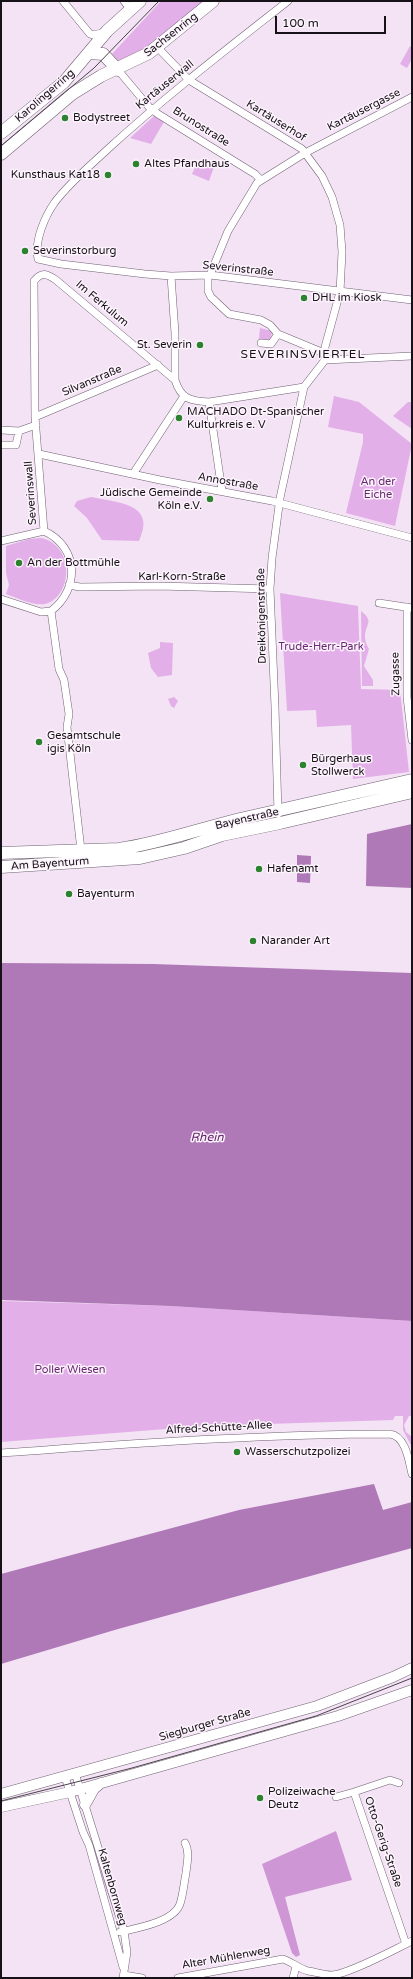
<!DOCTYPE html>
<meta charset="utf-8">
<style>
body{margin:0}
#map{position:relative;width:413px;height:1979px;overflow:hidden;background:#f3e3f5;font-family:"Varela Round",sans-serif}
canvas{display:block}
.frame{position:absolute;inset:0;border:2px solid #161117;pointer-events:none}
.scale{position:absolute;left:275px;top:16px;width:111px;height:18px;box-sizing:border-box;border:2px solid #161117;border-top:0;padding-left:5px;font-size:12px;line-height:14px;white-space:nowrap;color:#161117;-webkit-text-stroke:3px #fdf3fd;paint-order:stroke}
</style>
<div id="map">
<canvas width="413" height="1979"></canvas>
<div class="frame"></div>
<div class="scale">100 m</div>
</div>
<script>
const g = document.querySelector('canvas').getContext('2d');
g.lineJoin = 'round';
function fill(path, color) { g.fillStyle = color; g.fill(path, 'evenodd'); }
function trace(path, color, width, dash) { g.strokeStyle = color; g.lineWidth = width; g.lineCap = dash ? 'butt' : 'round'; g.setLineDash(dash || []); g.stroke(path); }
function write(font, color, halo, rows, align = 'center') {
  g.font = font + ' "Varela Round",sans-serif'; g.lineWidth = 3; g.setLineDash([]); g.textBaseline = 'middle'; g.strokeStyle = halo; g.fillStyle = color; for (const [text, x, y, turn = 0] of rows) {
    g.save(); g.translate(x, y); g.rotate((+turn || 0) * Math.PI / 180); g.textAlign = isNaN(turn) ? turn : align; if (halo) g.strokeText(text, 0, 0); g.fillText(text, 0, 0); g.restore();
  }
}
fill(new Path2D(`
 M161,1H208L149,49L122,65L112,54Z
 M410,46L412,47V59L407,68L400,64Z
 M154,116L164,122L151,144L130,138Z
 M198,161L214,167L209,181L192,174Z
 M260,328L272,331L271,340L259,339Z
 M334,396L359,402L412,444L395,526L346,513L363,442V434L328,427Z
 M408,402H412V429L393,416Z
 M91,497C118,503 157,503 139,541L102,540L87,518L74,506L77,501Z
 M41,538C75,545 73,597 45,604C33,606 17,598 6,594L9,585L6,573V546L29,539Z
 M280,593L358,606L361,689L400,690L409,772L353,779L351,725L317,727L316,710L287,711Z
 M361,611C375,622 365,624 365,637C365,642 367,645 369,649L364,666L373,680V686H362Z
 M160,642L173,643L172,675L158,677L151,668L148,653L160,648Z
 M174,697L178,701L174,708L171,706L168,699Z
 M1,1301L171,1306L412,1321V1416H409L404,1425L406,1432L412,1437V1447L403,1430V1416H395L393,1420L204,1426L1,1442Z
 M95,1849L117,1917H115C109,1894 99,1873 93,1850Z`), '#e3afe8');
fill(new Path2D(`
 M336,1831L352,1880L285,1897L300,1955L296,1957L292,1953L262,1864Z`), '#cf96d5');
fill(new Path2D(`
 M412,824V888L366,886L367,834Z
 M297,855L311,856L310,883L297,882Z
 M1,963L153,964L412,973V1321L171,1306L1,1300Z
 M374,1484L383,1510L412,1502V1548L118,1629L1,1664V1574L239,1510Z`), '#af78b6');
const minor = new Path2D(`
 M63,1L90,34L94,35L105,32
 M124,1L130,9
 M288,1C227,49 166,96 109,148C91,165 70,182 55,202C45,216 34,241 38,259L61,264L145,274L171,276L210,275L412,300
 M157,47L189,80L302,149L322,176L332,197L340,225L342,252L340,292L325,347V360
 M118,70L149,107L158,114L255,174L261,180
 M208,275V291L211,297L229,314L261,320L270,325L278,334L324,353
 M210,275L228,231L257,183L305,153L412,97
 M171,276L175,333V380
 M261,343L271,344L278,334
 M209,402L222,491
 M35,417L158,365
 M1,430L19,431L36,425
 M1,445H16L19,431
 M39,454L160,480L272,501L412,538
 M133,474L184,396
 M44,531L35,417L34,281C42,271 47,274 56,280L175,380C181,399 190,401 209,402L304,387
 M44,531C79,547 80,589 51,611
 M1,541L44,531
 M69,585L80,587L159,586L270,589
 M1,599L41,612L51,611
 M379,603L412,608
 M407,607V697L412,740
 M51,611L59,669L64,680L69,714L67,727L81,850
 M278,814L275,707L270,589L272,558L280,498L304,387L325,360L412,356
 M1,1453C131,1444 260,1434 390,1434C406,1436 409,1462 412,1474
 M75,1773L124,1931L127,1952L123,1978
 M65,1777L83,1832L89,1845L123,1967
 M399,1783L390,1780L354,1792L406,1944
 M336,1797L354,1792
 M120,1932C137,1928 174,1922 180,1904C183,1895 184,1883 186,1873C187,1863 190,1852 185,1843
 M124,1975L142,1978
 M178,1978L283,1959C292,1962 298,1968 308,1971C315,1972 325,1975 332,1975C349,1974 395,1949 412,1941
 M293,1978L296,1967`);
const secondary = new Path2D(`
 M1,1794L317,1706L393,1677L412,1668
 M85,1805L94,1789L101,1783
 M1,1807L70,1792L338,1716L412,1690`);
const primary = new Path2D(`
 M90,53L103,54L118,70
 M1,133L64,82L107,31L140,1
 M1,154L72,94L101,76L149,53L213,1
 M1,853L119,849C161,843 199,829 240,819C297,806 355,793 412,780
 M1,867L140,858L184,848L222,835L280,823L412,792`);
trace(minor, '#6f6171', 8);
trace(secondary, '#6f6171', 11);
trace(primary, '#6f6171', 13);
trace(minor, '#fff', 7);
trace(secondary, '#fff', 10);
trace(primary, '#fff', 12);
trace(new Path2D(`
 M1,146L94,68L159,1
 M1,1801L132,1768L316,1716L412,1678`), '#4a434b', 1);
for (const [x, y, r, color] of [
 [65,118,4,"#2c822f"],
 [136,164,4,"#2c822f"],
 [108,175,4,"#2c822f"],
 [25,251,4,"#2c822f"],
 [304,298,4,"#2c822f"],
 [200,345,4,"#2c822f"],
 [179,418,4,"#2c822f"],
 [210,499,4,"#2c822f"],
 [19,563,4,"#2c822f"],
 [39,742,4,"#2c822f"],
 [303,765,4,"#2c822f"],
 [259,869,4,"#2c822f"],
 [69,894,4,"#2c822f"],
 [253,941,4,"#2c822f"],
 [237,1452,4,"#2c822f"],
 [260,1798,4,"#2c822f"]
]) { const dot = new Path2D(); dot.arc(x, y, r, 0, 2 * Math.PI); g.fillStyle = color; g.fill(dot); trace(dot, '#fdf3fd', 1.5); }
write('11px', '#161117', '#fdf3fd', [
 ["Sachsenring",171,35,-38],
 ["Kartäuserwall",165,85,-39],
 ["Karolingerring",45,96,-41],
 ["Kartäusergasse",364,110,-27],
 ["Kartäuserhof",276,121,32],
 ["Brunostraße",201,127,32],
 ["Severinstraße",238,269,6],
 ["Im Ferkulum",102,304,40],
 ["Silvanstraße",92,381,-23],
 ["Annostraße",228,482,10],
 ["Severinswall",31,493,-94],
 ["Karl-Korn-Straße",182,577],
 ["Dreikönigenstraße",262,616,-91],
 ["Zugasse",396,674,-91],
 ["Bayenstraße",247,819,-13],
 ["Am Bayenturm",50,864,-4],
 ["Alfred-Schütte-Allee",219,1428,-3],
 ["Siegburger Straße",205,1725,-16],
 ["Otto-Gerig-Straße",383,1842,71],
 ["Kaltenbornweg",112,1887,74],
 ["Alter Mühlenweg",226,1958,-10]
]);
write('11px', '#161117', '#fdf3fd', [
 ["Bodystreet",73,118],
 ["Altes Pfandhaus",144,164],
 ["Kunsthaus Kat18",100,175,"right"],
 ["Severinstorburg",33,251],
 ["DHL im Kiosk",312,298],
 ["St. Severin",192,345,"right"],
 ["MACHADO Dt-Spanischer",187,412],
 ["Kulturkreis e. V",187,425],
 ["Jüdische Gemeinde",202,493,"right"],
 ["Köln e.V.",202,506,"right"],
 ["An der Bottmühle",27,563],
 ["Gesamtschule",47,736],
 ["igis Köln",47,749],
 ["Bürgerhaus",311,759],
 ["Stollwerck",311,772],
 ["Hafenamt",267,869],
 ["Bayenturm",77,894],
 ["Narander Art",261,941],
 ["Wasserschutzpolizei",245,1452],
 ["Polizeiwache",268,1792],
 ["Deutz",268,1805]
], 'left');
write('11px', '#692672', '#fdf3fd', [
 ["An der",378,482],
 ["Eiche",378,495],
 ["Trude-Herr-Park",321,647],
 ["Poller Wiesen",70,1370]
]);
g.letterSpacing = '1px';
write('12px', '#161117', '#fdf3fd', [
 ["SEVERINSVIERTEL",303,355]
]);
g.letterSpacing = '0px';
write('italic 12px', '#5f1b67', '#fdf3fd', [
 ["Rhein",207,1138]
]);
</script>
